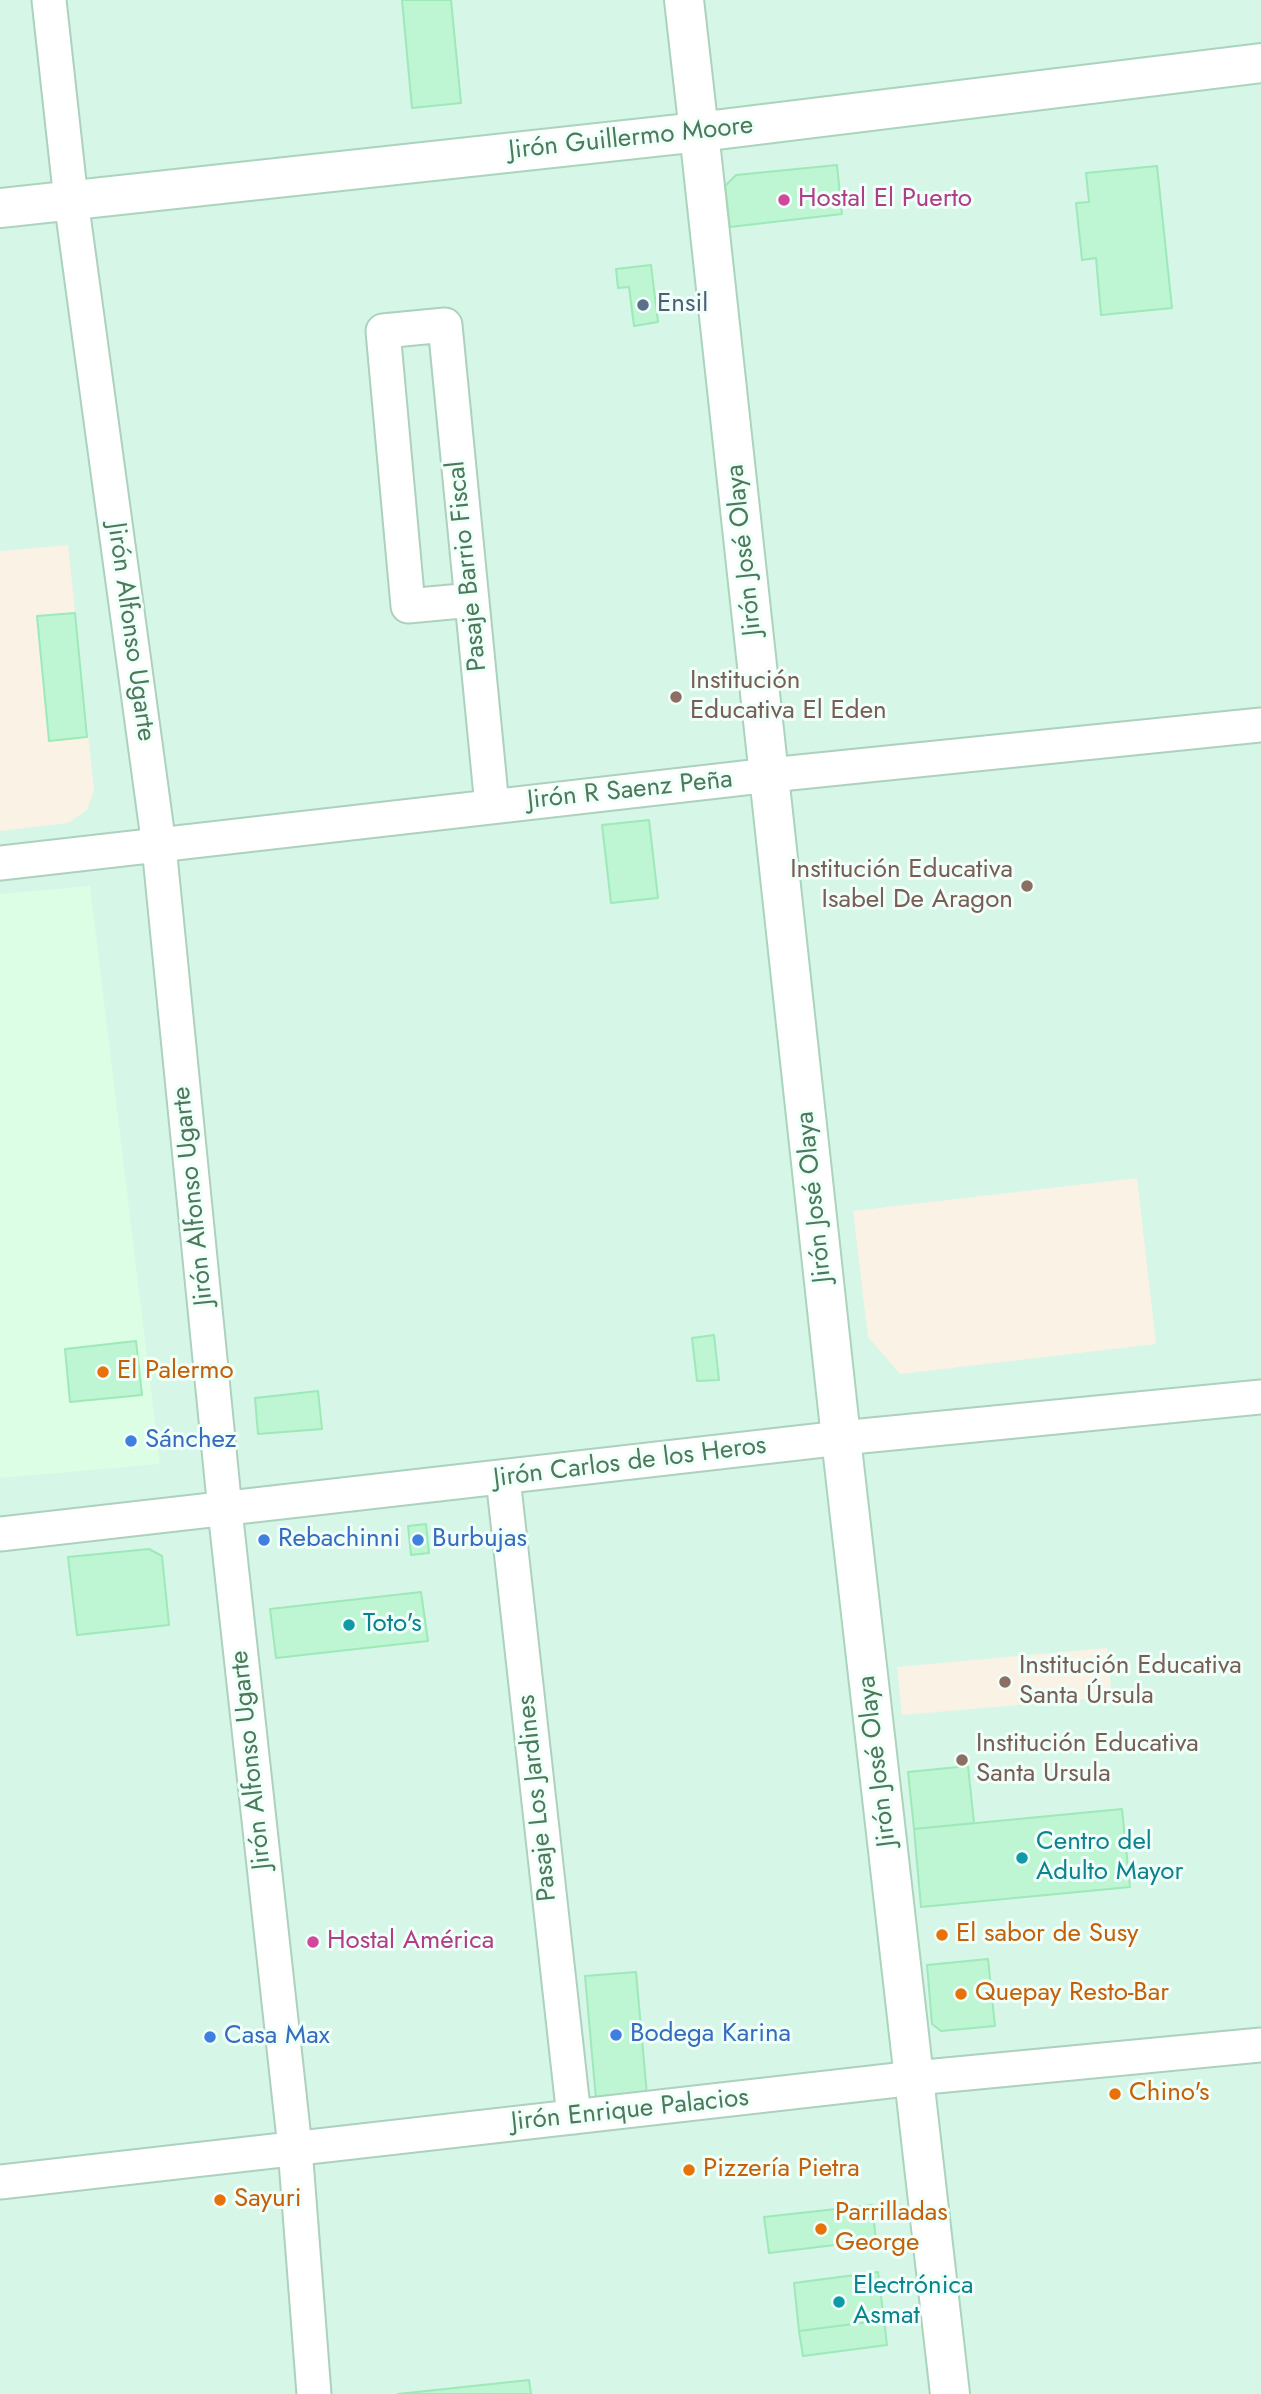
<!DOCTYPE html>
<meta charset="utf-8">
<style>
body{margin:0}
canvas{display:block;background:#e8fef5}
</style>
<canvas width="1261" height="2394"></canvas>
<script>
const g = document.querySelector('canvas').getContext('2d');
g.lineJoin = 'round';
function fill(path, color) { g.fillStyle = color; g.fill(path, 'evenodd'); }
function trace(path, color, width, dash) { g.strokeStyle = color; g.lineWidth = width; g.lineCap = dash ? 'butt' : 'round'; g.setLineDash(dash || []); g.stroke(path); }
function write(font, color, halo, rows, align = 'center') {
  g.font = font + ' Jost,sans-serif'; g.lineWidth = 6; g.setLineDash([]); g.textBaseline = 'middle'; g.strokeStyle = halo; g.fillStyle = color; for (const [text, x, y, turn = 0] of rows) {
    g.save(); g.translate(x, y); g.rotate((+turn || 0) * Math.PI / 180); g.textAlign = isNaN(turn) ? turn : align; if (halo) g.strokeText(text, 0, 0); g.fillText(text, 0, 0); g.restore();
  }
}
fill(new Path2D(`
 M0,0H1261V2394H0Z`), '#d6f6e7');
fill(new Path2D(`
 M90,886L160,1464L0,1478V894Z`), '#dcfee5');
fill(new Path2D(`
 M68,545L94,790L87,810L68,823L0,831V551Z
 M1137,1178L1156,1344L900,1374L868,1337L853,1211Z
 M1107,1648L1112,1697L902,1715L897,1667Z`), '#faf2e5');
const building = new Path2D(`
 M402,0H451L461,103L412,108Z
 M837,165L842,214L730,227L725,186L736,175Z
 M1157,166L1172,308L1101,315L1096,258L1082,260L1076,203L1089,202L1086,173Z
 M651,265L658,322L634,326L629,287L618,288L616,269Z
 M75,613L87,737L49,741L37,616Z
 M649,820L658,898L611,903L602,825Z
 M714,1335L719,1380L697,1381L692,1338Z
 M136,1341L142,1395L70,1402L65,1349Z
 M318,1391L322,1429L258,1434L255,1398Z
 M426,1524L429,1553L411,1555L408,1526Z
 M149,1549L162,1556L169,1625L77,1635L68,1557Z
 M421,1592L428,1641L276,1658L270,1609Z
 M968,1766L974,1823L914,1829L908,1772Z
 M1122,1809L1130,1887L921,1907L914,1829Z
 M988,1959L995,2026L941,2031L932,2024L927,1965Z
 M636,1972L647,2095L596,2099L585,1976Z
 M872,2205L876,2240L769,2253L764,2217Z
 M878,2272L884,2320L799,2331L794,2283Z
 M884,2320L887,2345L803,2356L799,2331Z
 M529,2380L531,2394H398Z`);
fill(building, '#bef5d3');
trace(building, '#9de9b8', 2);
const minor = new Path2D(`
 M49,0L71,200L159,846L225,1510L295,2148L314,2394
 M472,600L408,606L383,331L445,325L492,806
 M0,863L770,775L1261,725
 M503,1478L574,2117
 M0,1534L841,1438L1261,1397
 M0,2182L915,2078L1261,2045`);
const tertiary = new Path2D(`
 M684,0L699,132`);
const secondary = new Path2D(`
 M699,132L841,1438L950,2394
 M0,208L699,132L1261,63`);
trace(minor, '#acd1bc', 37);
trace(tertiary, '#acd1bc', 42);
trace(secondary, '#aad4bc', 42);
trace(minor, '#fff', 33);
trace(tertiary, '#fff', 38);
trace(secondary, '#fff', 38);
for (const [x, y, r, color] of [
 [784,200,7,"#d1479c"],
 [643,305,7,"#5c6f8a"],
 [676,697,7,"#8d6e63"],
 [1027,886,7,"#8d6e63"],
 [103,1372,7,"#e8710a"],
 [131,1441,7,"#3f7fe0"],
 [264,1540,7,"#3f7fe0"],
 [418,1540,7,"#3f7fe0"],
 [349,1625,7,"#0f9aa8"],
 [1005,1682,7,"#8d6e63"],
 [962,1760,7,"#8d6e63"],
 [1022,1858,7,"#0f9aa8"],
 [942,1935,7,"#e8710a"],
 [313,1942,7,"#d1479c"],
 [961,1994,7,"#e8710a"],
 [616,2035,7,"#3f7fe0"],
 [210,2037,7,"#3f7fe0"],
 [1115,2094,7,"#e8710a"],
 [689,2170,7,"#e8710a"],
 [220,2200,7,"#e8710a"],
 [821,2229,7,"#e8710a"],
 [839,2302,7,"#0f9aa8"]
]) { const dot = new Path2D(); dot.arc(x, y, r, 0, 2 * Math.PI); g.fillStyle = color; g.fill(dot); trace(dot, '#f0fff9', 2.5); }
write('26px', '#4a7a5a', '#f0fff9', [
 ["Jirón Guillermo Moore",631,139,-6],
 ["Jirón José Olaya",745,550,-96],
 ["Pasaje Barrio Fiscal",468,566,-96],
 ["Jirón Alfonso Ugarte",130,632,82],
 ["Jirón R Saenz Peña",630,791,-6],
 ["Jirón Alfonso Ugarte",194,1196,-96],
 ["Jirón José Olaya",815,1197,-96],
 ["Jirón Carlos de los Heros",630,1463,-7],
 ["Jirón Alfonso Ugarte",252,1760,-96],
 ["Jirón José Olaya",878,1761,-97],
 ["Pasaje Los Jardines",538,1798,-96],
 ["Jirón Enrique Palacios",630,2111,-6]
]);
write('26px', '#b23c85', '#f0fff9', [
 ["Hostal El Puerto",798,200],
 ["Hostal América",327,1942]
], 'left');
write('26px', '#4e5e75', '#f0fff9', [
 ["Ensil",657,305]
], 'left');
write('26px', '#785e54', '#f0fff9', [
 ["Institución",690,682],
 ["Educativa El Eden",690,712],
 ["Institución Educativa",1013,871,"right"],
 ["Isabel De Aragon",1013,901,"right"],
 ["Institución Educativa",1019,1667],
 ["Santa Úrsula",1019,1697],
 ["Institución Educativa",976,1745],
 ["Santa Ursula",976,1775]
], 'left');
write('26px', '#c56008', '#f0fff9', [
 ["El Palermo",117,1372],
 ["El sabor de Susy",956,1935],
 ["Quepay Resto-Bar",975,1994],
 ["Chino's",1129,2094],
 ["Pizzería Pietra",703,2170],
 ["Sayuri",234,2200],
 ["Parrilladas",835,2214],
 ["George",835,2244]
], 'left');
write('26px', '#366cbe', '#f0fff9', [
 ["Sánchez",145,1441],
 ["Rebachinni",278,1540],
 ["Burbujas",432,1540],
 ["Bodega Karina",630,2035],
 ["Casa Max",224,2037]
], 'left');
write('26px', '#0d838f', '#f0fff9', [
 ["Toto's",363,1625],
 ["Centro del",1036,1843],
 ["Adulto Mayor",1036,1873],
 ["Electrónica",853,2287],
 ["Asmat",853,2317]
], 'left');
</script>
